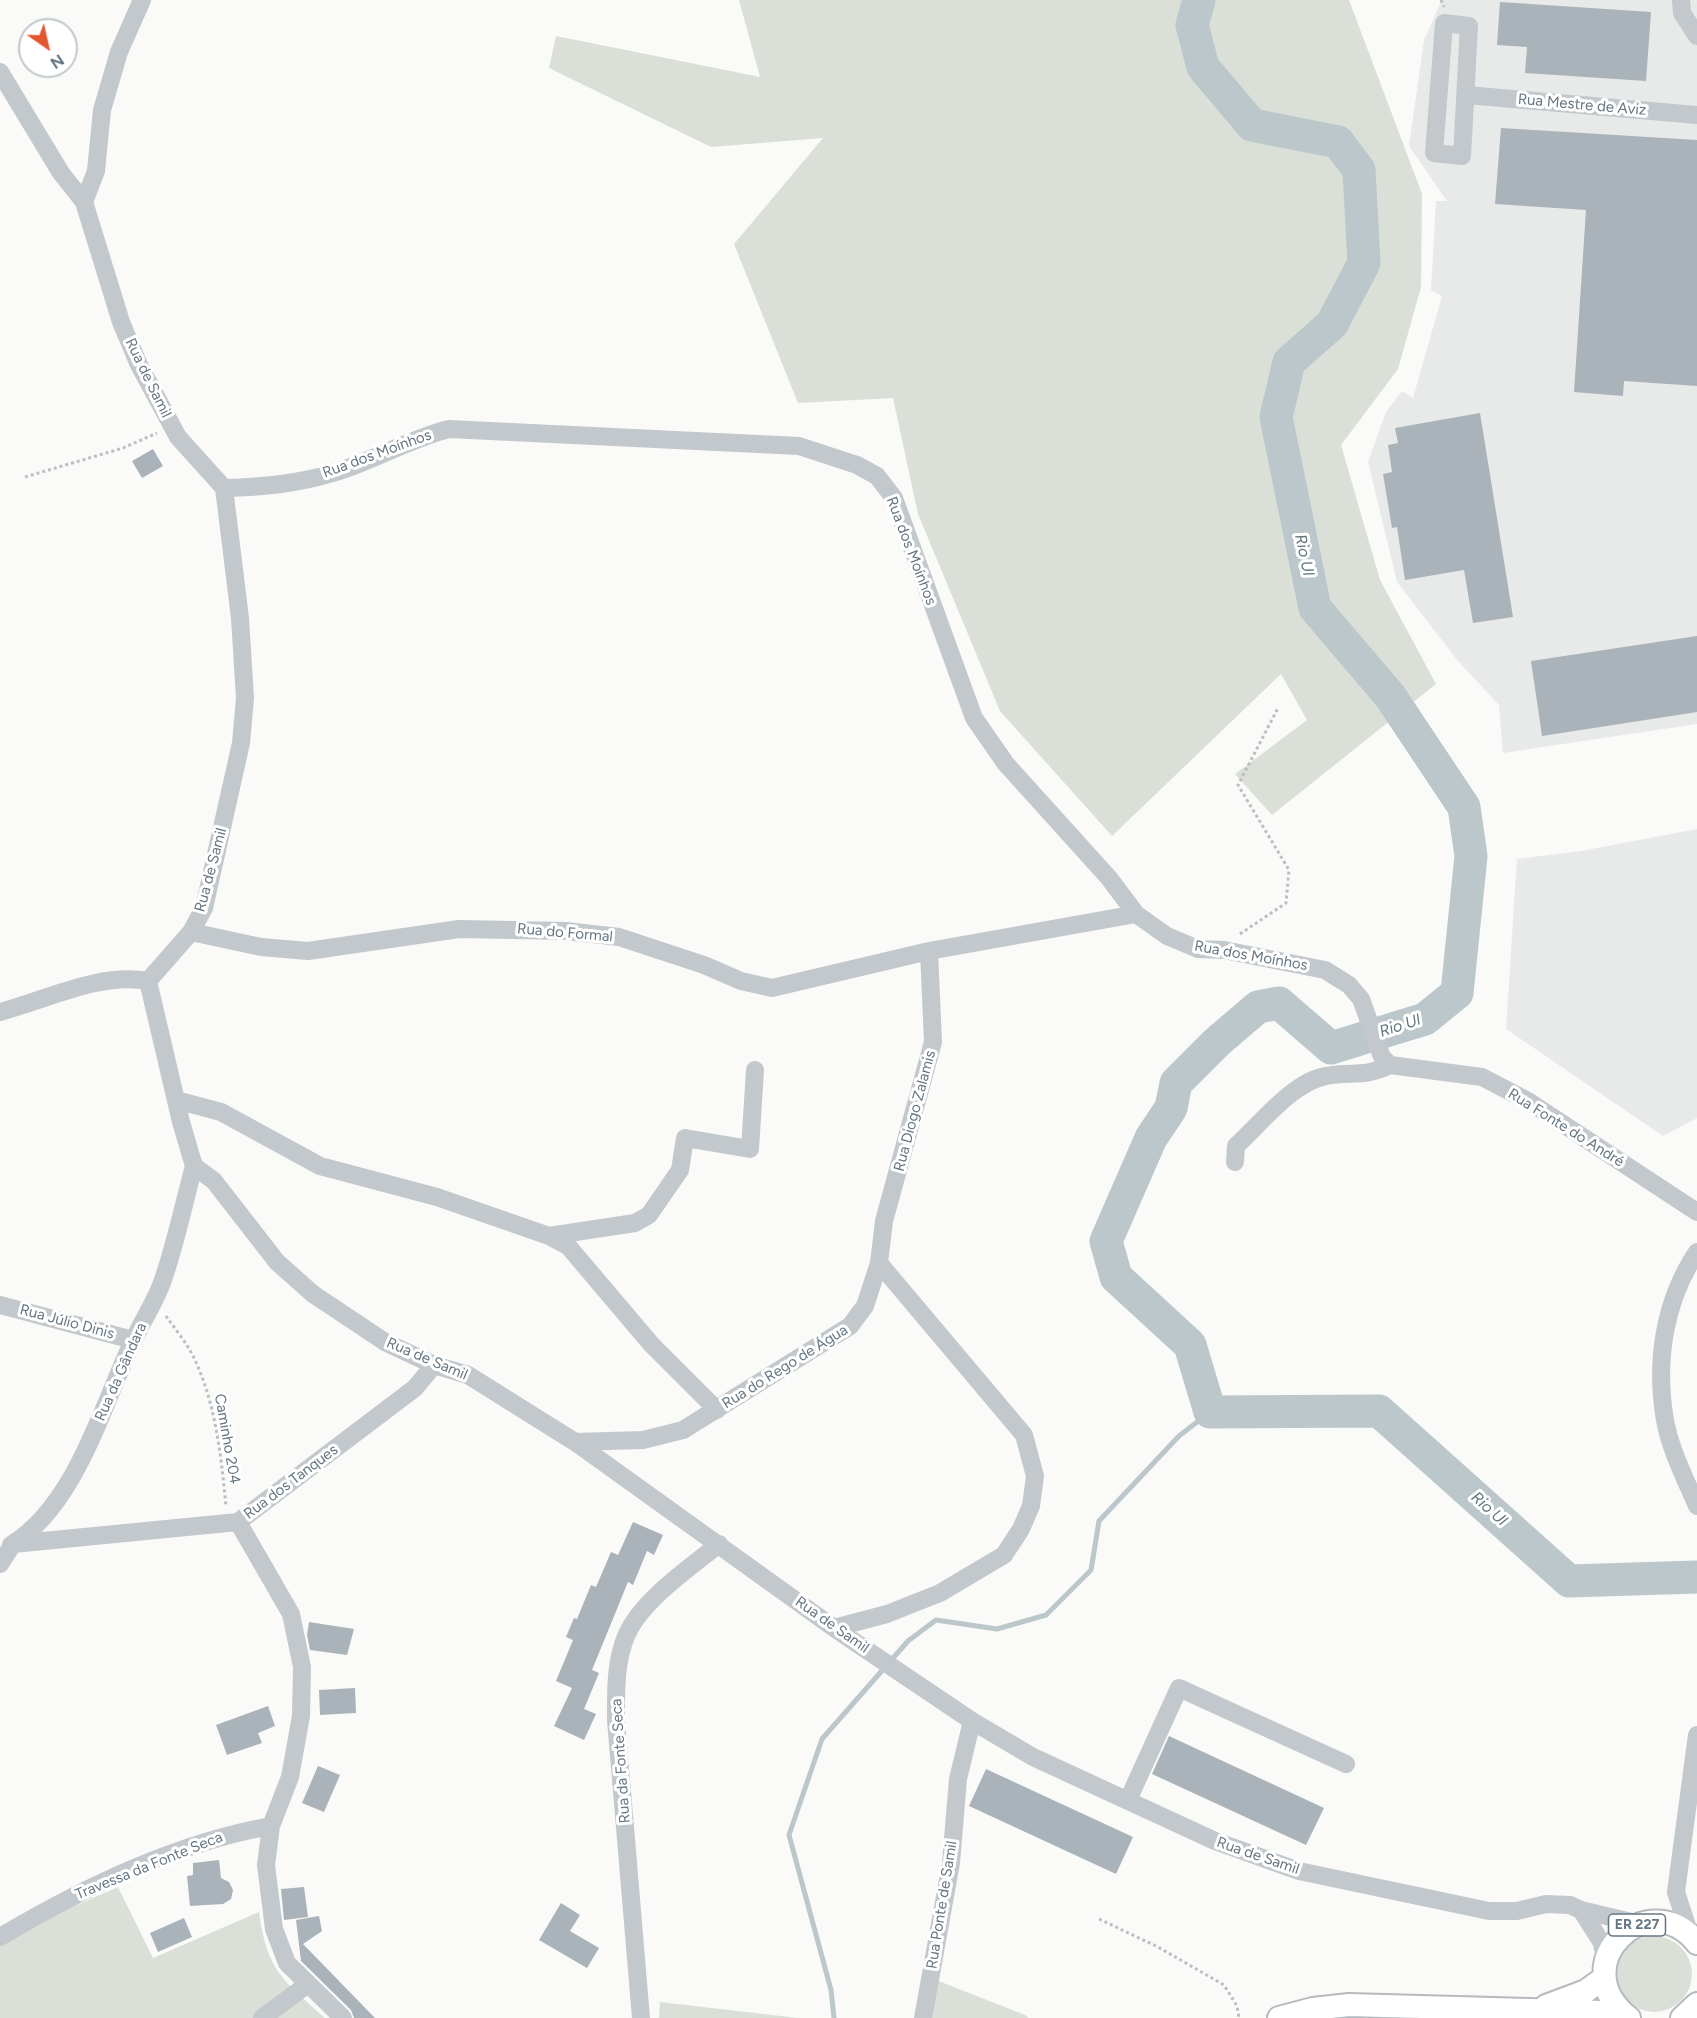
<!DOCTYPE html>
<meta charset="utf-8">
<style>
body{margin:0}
#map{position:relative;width:1697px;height:2018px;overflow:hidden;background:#fafaf8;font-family:Figtree,sans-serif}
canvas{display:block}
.north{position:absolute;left:18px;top:18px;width:60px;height:60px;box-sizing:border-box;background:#fff;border:2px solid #c1c8cd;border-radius:50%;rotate:146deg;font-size:16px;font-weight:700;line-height:24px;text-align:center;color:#657683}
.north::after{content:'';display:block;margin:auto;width:21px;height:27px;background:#e4572e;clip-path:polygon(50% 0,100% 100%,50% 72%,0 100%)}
</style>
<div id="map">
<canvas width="1697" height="2018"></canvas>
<div class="north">N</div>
</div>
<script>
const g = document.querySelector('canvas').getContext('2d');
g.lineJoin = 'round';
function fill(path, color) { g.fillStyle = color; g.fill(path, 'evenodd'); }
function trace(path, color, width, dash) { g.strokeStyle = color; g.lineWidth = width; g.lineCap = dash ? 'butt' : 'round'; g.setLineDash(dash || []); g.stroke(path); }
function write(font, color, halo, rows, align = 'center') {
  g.font = font + ' Figtree,sans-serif'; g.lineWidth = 6; g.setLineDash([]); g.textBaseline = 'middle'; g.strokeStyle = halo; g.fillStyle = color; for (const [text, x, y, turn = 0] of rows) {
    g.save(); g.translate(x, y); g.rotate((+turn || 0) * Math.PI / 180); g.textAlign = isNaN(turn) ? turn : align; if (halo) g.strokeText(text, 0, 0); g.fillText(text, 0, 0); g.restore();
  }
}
fill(new Path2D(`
 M1442,0H1697V724L1503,753L1499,705L1458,661L1397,582L1368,462L1386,412L1402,391L1413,398L1442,296L1431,290L1436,201H1447L1409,146L1424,40Z
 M1697,829V1118L1663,1136L1506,1029L1517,859L1581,851Z`), '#e8e9e9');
fill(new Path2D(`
 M739,0H1349L1422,194L1421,287L1398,369L1341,445L1380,580L1436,684L1272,815L1235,774L1307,720L1281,674L1112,836L1000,711L918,514L893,398L798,403L734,244L823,138L711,147L549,68L556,36L760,77Z
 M118,1887L153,1958L259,1912C267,1971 283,1980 325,2018H0V1946L66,1910Z
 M1616 1974a38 38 0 1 1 76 0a38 38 0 1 1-76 0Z
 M936,1980L1025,2015L1029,2018H928Z
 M660,2002L798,2018H659Z`), '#dadfd7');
trace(new Path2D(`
 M834,2018L831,1990L789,1835L822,1739L908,1641L936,1620L997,1629L1046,1615L1091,1570L1099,1521L1179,1436L1210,1412`), '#bbc7cb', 5);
trace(new Path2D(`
 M1199,0L1192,25L1203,67L1252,125L1338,142L1359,170L1364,263L1332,324L1289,362L1276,417L1315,608L1390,696L1464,807L1471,856L1457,993L1425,1019L1331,1048L1279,1003L1258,1007L1217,1042L1176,1083L1171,1108L1151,1138L1106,1241L1116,1277L1190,1345L1210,1412L1379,1411L1569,1581L1697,1577`), '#bbc7cb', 33);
fill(new Path2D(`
 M1500,2L1651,12L1646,81L1525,73L1527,47L1497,45Z
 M1501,128L1697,140V386L1624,381L1623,396L1574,392L1586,210L1495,204Z
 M1480,413L1513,617L1473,623L1464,570L1405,580L1397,527L1392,528L1383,474L1392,472L1388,445L1398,443L1395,428Z
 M153,449L163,466L142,478L132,461Z
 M1697,636V712L1542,736L1531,661Z
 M633,1522L663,1535L654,1555L647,1551L633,1585L628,1582L592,1670L599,1673L584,1709L596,1714L584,1740L554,1726L572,1688L556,1681L573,1640L566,1637L574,1618L577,1619L591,1585L596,1587L611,1552L618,1555Z
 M309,1622L354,1629L347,1655L310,1650L307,1635Z
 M355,1688L356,1713L320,1715L319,1690Z
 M268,1706L275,1726L258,1733L262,1743L227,1755L216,1725Z
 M1169,1736L1324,1808L1306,1845L1152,1774Z
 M318,1766L340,1775L324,1812L302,1803Z
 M986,1769L1133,1837L1116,1874L969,1806Z
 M219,1860L221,1878L229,1882L233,1890L231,1899L223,1904L190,1906L187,1876L193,1875V1863Z
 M304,1887L308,1917L284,1920L281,1889Z
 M561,1903L580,1915L570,1931L599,1948L587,1968L539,1940Z
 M319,1916L322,1931L303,1944L375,2018H354L351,2010L301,1961L296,1920Z
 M184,1918L192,1937L158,1952L150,1933Z`), '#aab3b9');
const major = new Path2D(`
 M1546,2006L1586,1991L1604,1978
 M1279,2018L1313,2009L1349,2005L1601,2012L1626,2018
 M1629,2018C1562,1965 1648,1882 1697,1943
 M1682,2018L1697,2004`);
trace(major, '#b5babe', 26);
trace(new Path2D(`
 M1441,0L1444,7
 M25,477L123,448L157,433
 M1240,934L1286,903L1289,870L1238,785L1278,708
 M166,1316C175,1329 187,1343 194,1358C216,1404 221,1456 226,1506
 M1099,1919L1158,1947L1224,1985L1237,2006L1239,2018`), '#bbbfc2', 3, [3, 3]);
trace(new Path2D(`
 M1681,0L1682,13L1697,36
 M1444,23L1469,26L1462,156L1434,153Z
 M0,72L61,173L84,202L121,322L139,365L178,437L224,488L240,618L245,698L241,743L204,908L191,932L148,981L181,1122L194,1166L214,1181L277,1262L313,1294L385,1342L434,1365L468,1375L575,1442L834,1628L972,1721L1033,1757L1215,1841L1299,1871L1489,1911H1517L1546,1904L1570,1905L1581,1910L1640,1924
 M1467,95L1697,115
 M84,202L96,171L102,110L119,52L142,0
 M224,488C262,487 297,484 333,473C373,461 409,439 449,429L799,446L857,465L877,476L894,498L974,718L1006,764L1109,878L1136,914L1167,936L1198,949L1224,950L1325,970L1349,985L1361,999L1382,1057L1390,1065L1482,1077L1528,1101L1697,1212
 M191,932L261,947L308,951L459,929L566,931L619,937L704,965L741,981L772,988L929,951
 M0,1012C46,1000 100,972 148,981
 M176,1100L221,1112L320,1166L437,1197L549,1236L568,1246L651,1344L717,1410
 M1235,1162L1236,1146C1260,1124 1294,1081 1326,1076C1352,1071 1364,1078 1390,1065
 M549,1236L635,1223L649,1215L680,1170L685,1138L750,1149L755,1070
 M1697,1252C1664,1301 1655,1362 1665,1420C1670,1449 1685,1478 1697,1506
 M879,1263L884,1221L933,1042L929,951L1136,914
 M0,1305L133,1340
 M575,1442L643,1440L683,1430L850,1326L865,1306L879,1263L1024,1435L1035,1476L1031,1506L1021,1529L1004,1555L940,1593L887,1614L834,1628
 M238,1522L291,1614L302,1667L301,1716L290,1777L271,1826L266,1865L274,1929L287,1963L343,2018
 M11,1545C77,1504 102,1405 134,1339C144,1318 157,1299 164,1277C176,1241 184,1203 194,1166
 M0,1564L13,1544L238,1522L415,1388L434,1365
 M1128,1800L1179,1688L1346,1764
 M1581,1910L1602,1943L1605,1960
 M1690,1935L1676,1892L1697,1735
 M0,1937C83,1888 175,1843 271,1826
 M262,2018L308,1984
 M641,2018L616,1720C616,1691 615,1661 627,1634C642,1600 691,1567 719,1544
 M923,2018L951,1863L958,1779L972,1721`), '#c3c8cc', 18);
trace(major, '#fff', 22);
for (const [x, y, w] of [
 [1637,1925,57]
]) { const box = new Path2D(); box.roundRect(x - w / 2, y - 11, w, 22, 4.5); g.fillStyle = '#fff'; g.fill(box); trace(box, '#657683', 1.5); }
write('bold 14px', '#657683', null, [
 ["ER 227",1637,1925]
]);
write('15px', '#657683', '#fff', [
 ["Rua Mestre de Aviz",1582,105,5],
 ["Rua de Samil",148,378,64],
 ["Rua dos Moínhos",377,454,-20],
 ["Rua dos Moínhos",911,551,69],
 ["Rua de Samil",211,870,-75],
 ["Rua do Formal",565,933,5],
 ["Rua dos Moínhos",1251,956,10],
 ["Rua Diogo Zalamis",915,1111,-75],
 ["Rua Fonte do André",1566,1128,32],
 ["Rua Júlio Dinis",67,1322,15],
 ["Rua de Samil",427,1359,23],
 ["Rua do Rego de Água",785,1367,-32],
 ["Rua da Gândara",121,1372,-66],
 ["Caminho 204",227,1439,80],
 ["Rua dos Tanques",291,1482,-37],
 ["Rua de Samil",832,1625,35],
 ["Rua da Fonte Seca",621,1761,-94],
 ["Rua de Samil",1258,1856,19],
 ["Travessa da Fonte Seca",149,1866,-22],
 ["Rua Ponte de Samil",942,1905,-81]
]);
write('italic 16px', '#60757c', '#fff', [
 ["Rio Ul",1304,555,78],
 ["Rio Ul",1400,1026,-18],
 ["Rio Ul",1489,1509,42]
]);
</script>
